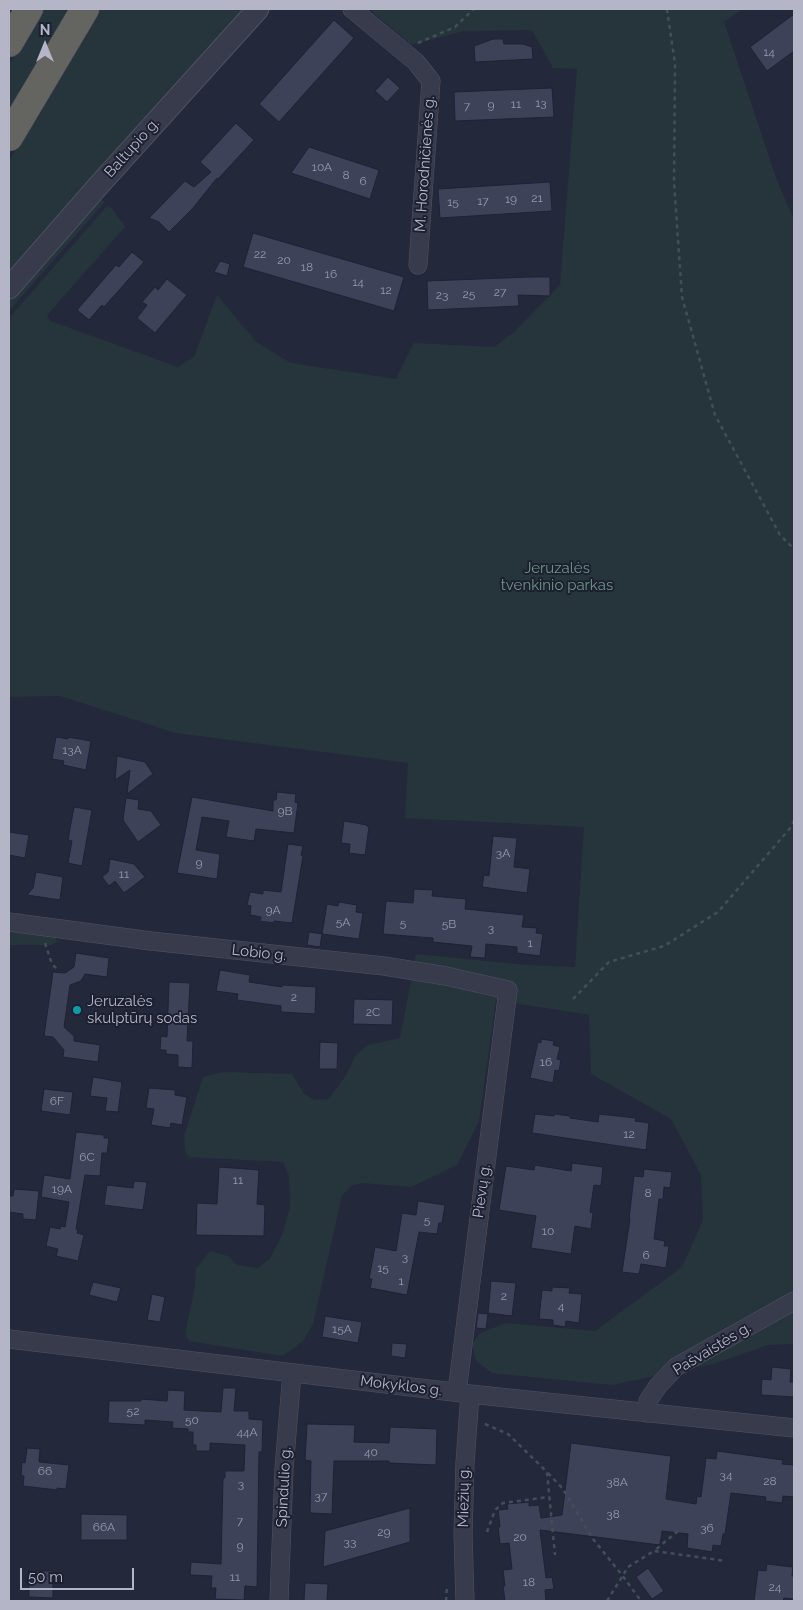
<!DOCTYPE html>
<meta charset="utf-8">
<style>
body{margin:0}
#map{position:relative;width:803px;height:1610px;overflow:hidden;background:#24283b;font-family:Raleway,sans-serif}
canvas{display:block}
.frame{position:absolute;inset:0;border:10px solid #b4b6c7;pointer-events:none}
.north{position:absolute;left:20px;top:20px;width:50px;height:50px;-webkit-text-stroke:4px #1d2031;paint-order:stroke;rotate:0deg;font-size:14px;font-weight:700;line-height:20px;text-align:center;color:#b4b6c7}
.north::after{content:'';display:block;margin:auto;width:18px;height:22px;background:#b4b6c7;clip-path:polygon(50% 0,100% 100%,50% 72%,0 100%)}
.scale{position:absolute;left:20px;top:1568px;width:114px;height:22px;box-sizing:border-box;border:2px solid #b4b6c7;border-top:0;padding-left:6px;font-size:15px;line-height:18px;white-space:nowrap;color:#b4b6c7;-webkit-text-stroke:4px #1d2031;paint-order:stroke}
</style>
<div id="map">
<canvas width="803" height="1610"></canvas>
<div class="frame"></div>
<div class="north">N</div>
<div class="scale">50 m</div>
</div>
<script>
const context = document.querySelector('canvas').getContext('2d');
context.lineJoin = 'round';
function paint(path, color) {
  context.fillStyle = color;
  context.fill(path, 'evenodd');
}
function shape(rows) {
  const path = new Path2D();
  for (const r of rows) {
    path.moveTo(r[0], r[1]);
    for (let i = 2; i < r.length; i += 2) path.lineTo(r[i], r[i + 1]);
  }
  return path;
}
function stroke(path, color, width, dash) {
  context.strokeStyle = color;
  context.lineWidth = width;
  context.lineCap = dash ? 'butt' : 'round';
  context.setLineDash(dash || []);
  context.stroke(path);
}
function drawText(font, color, halo, rows, align = 'center') {
  context.font = font + ' Raleway,sans-serif';
  context.lineWidth = 4;
  context.setLineDash([]);
  context.textBaseline = 'middle';
  context.strokeStyle = halo;
  context.fillStyle = color;
  for (const [text, x, y, turn = 0] of rows) {
    context.save();
    context.translate(x, y);
    context.rotate((+turn || 0) * Math.PI / 180);
    context.textAlign = isNaN(turn) ? turn : align;
    if (halo) context.strokeText(text, 0, 0);
    context.fillText(text, 0, 0);
    context.restore();
  }
}
const green = shape([
 [42,9,72,9,9,116,9,65],
 [99,9,244,9,9,276,9,161],
 [369,9,743,9,724,22,776,178,794,220,794,1344,768,1345,713,1364,612,1385,492,1373,476,1361,472,1344,480,1333,506,1323,595,1331,682,1267,703,1220,701,1175,671,1119,591,1074,589,1015,496,1000,479,1121,457,1165,411,1187,361,1183,351,1186,342,1196,313,1324,304,1340,283,1356,189,1341,185,1334,195,1286,196,1269,210,1251,228,1256,236,1265,258,1268,270,1259,283,1233,290,1207,289,1176,283,1162,189,1157,185,1151,184,1136,203,1077,223,1072,292,1074,304,1094,315,1100,328,1099,345,1077,356,1055,368,1045,400,1038,416,954,526,965,575,967,584,827,405,818,408,763,176,733,60,696,9,697,9,318,107,206,112,208,125,227,47,315,50,321,178,367,194,357,217,295,256,342,291,363,396,379,414,343,494,347,514,332,560,285,577,69,553,68,532,30,464,31,411,45],
 [101,200,105,202,9,311,9,301,97,201],
 [9,927,55,935,57,942,51,945,9,945]
]);
const building = shape([
 [794,14,794,51,767,71,750,47,794,14],
 [334,20,354,38,279,122,259,104,334,20],
 [493,39,503,39,504,44,523,44,532,47,533,59,475,62,474,46,493,39],
 [388,77,400,88,387,102,375,91,388,77],
 [552,88,554,117,455,121,454,92,552,88],
 [236,123,254,140,218,179,217,178,193,208,169,232,159,222,149,218,185,181,194,187,211,172,200,162,236,123],
 [309,147,379,170,370,199,291,173,309,147],
 [550,182,552,211,440,218,438,189,550,182],
 [253,233,404,277,394,311,243,267,253,233],
 [132,252,144,262,104,307,102,305,89,320,77,310,116,265,119,267,132,252],
 [220,261,230,264,227,276,214,272,220,261],
 [530,277,550,277,550,296,518,295,519,306,428,310,427,281,530,277],
 [167,279,187,295,155,333,137,318,147,305,142,302,155,287,158,290,167,279],
 [56,737,68,739,68,737,91,741,86,770,63,765,64,761,52,759,56,737],
 [117,756,145,762,153,774,127,794,130,770,115,780,117,756],
 [277,792,296,794,295,802,298,803,294,833,256,829,254,841,226,837,229,821,202,817,196,850,220,854,217,879,177,873,192,797,273,811,273,800,276,800,277,792],
 [126,798,139,800,138,809,151,811,161,825,138,842,123,820,126,798],
 [74,807,92,810,82,866,68,863,72,841,68,840,74,807],
 [344,821,367,825,367,826,369,827,365,855,349,853,350,844,341,843,344,821],
 [9,832,29,835,25,858,9,855,9,832],
 [493,836,517,838,514,867,530,869,527,893,482,887,484,875,489,876,493,836],
 [288,844,303,846,301,855,303,856,292,923,274,921,274,923,260,921,261,917,250,915,251,906,247,905,250,892,263,894,263,890,281,892,288,844],
 [110,859,134,864,145,877,124,893,115,881,109,886,102,877,108,872,110,859],
 [36,872,63,877,60,900,27,895,33,888,36,872],
 [414,889,433,890,432,896,466,899,465,909,524,915,522,927,537,928,536,933,543,934,540,956,517,953,517,947,486,944,485,958,470,957,472,946,433,942,433,938,383,934,386,901,413,903,414,889],
 [339,902,357,905,356,912,363,913,359,939,322,934,320,947,307,945,309,932,322,934,327,904,338,906,339,902],
 [76,953,109,958,107,977,85,974,81,981,70,985,64,1027,74,1036,74,1041,100,1045,98,1062,63,1057,64,1050,53,1037,44,1036,53,972,65,973,74,967,76,953],
 [220,970,250,975,249,982,282,987,282,985,316,987,315,1014,281,1012,281,1006,237,1000,238,994,216,991,220,970],
 [169,982,190,983,187,1041,193,1041,192,1068,178,1067,178,1055,166,1054,166,1050,160,1050,161,1036,167,1037,169,982],
 [354,999,393,1000,392,1025,353,1024,354,999],
 [541,1039,554,1041,553,1045,560,1047,557,1059,561,1060,559,1071,555,1070,553,1083,530,1078,538,1042,541,1043,541,1039],
 [320,1042,338,1043,337,1069,319,1069,320,1042],
 [93,1077,122,1082,118,1112,105,1111,107,1098,90,1096,93,1077],
 [149,1088,175,1090,175,1095,187,1097,182,1125,171,1123,170,1128,151,1125,154,1109,146,1108,149,1088],
 [44,1089,73,1092,70,1115,41,1111,44,1089],
 [535,1114,554,1116,555,1114,570,1116,570,1118,598,1122,599,1114,636,1118,635,1121,649,1123,646,1150,532,1133,535,1114],
 [76,1132,104,1135,104,1138,109,1138,107,1153,102,1153,100,1176,85,1175,76,1229,78,1230,77,1233,84,1235,78,1261,56,1256,58,1249,46,1246,50,1227,60,1229,61,1226,65,1227,69,1202,41,1197,44,1175,70,1179,76,1132],
 [572,1163,603,1167,601,1186,594,1185,590,1212,593,1213,591,1229,575,1226,571,1254,531,1248,536,1216,499,1210,506,1166,534,1170,535,1165,571,1171,572,1163],
 [219,1167,259,1170,257,1204,265,1205,264,1236,196,1235,197,1203,217,1204,219,1167],
 [644,1169,672,1172,670,1188,664,1187,663,1199,659,1199,654,1239,665,1241,664,1246,669,1246,666,1268,641,1264,639,1274,622,1272,630,1219,629,1219,634,1176,643,1177,644,1169],
 [134,1181,147,1182,143,1210,104,1205,107,1185,133,1188,134,1181],
 [14,1189,39,1191,36,1220,23,1219,23,1214,9,1212,9,1196,13,1196,14,1189],
 [418,1201,445,1205,442,1223,439,1223,437,1234,419,1232,407,1295,370,1288,372,1279,369,1279,375,1247,396,1251,402,1213,416,1215,418,1201],
 [491,1281,516,1283,512,1316,488,1313,491,1281],
 [93,1282,121,1288,117,1302,89,1295,93,1282],
 [552,1287,570,1288,569,1293,582,1294,579,1323,566,1321,565,1327,553,1325,553,1320,539,1319,542,1290,552,1291,552,1287],
 [152,1294,165,1297,160,1322,147,1320,152,1294],
 [478,1313,488,1314,486,1329,476,1328,478,1313],
 [325,1316,362,1322,358,1343,322,1337,325,1316],
 [392,1343,407,1344,405,1358,391,1356,392,1343],
 [772,1367,791,1369,790,1382,794,1382,794,1397,761,1395,762,1379,771,1380,772,1367],
 [223,1388,236,1388,234,1411,249,1411,249,1419,263,1420,262,1452,259,1452,257,1587,245,1586,244,1600,215,1599,216,1588,211,1588,212,1576,190,1575,191,1562,221,1564,223,1478,225,1478,225,1471,244,1471,245,1445,210,1443,210,1451,196,1451,196,1445,193,1445,193,1432,188,1432,188,1429,172,1428,173,1422,145,1420,145,1425,108,1423,109,1401,141,1401,141,1399,167,1401,168,1390,185,1391,184,1410,221,1412,223,1388],
 [307,1424,355,1425,354,1442,389,1443,390,1427,437,1429,436,1465,389,1463,389,1461,334,1461,332,1514,310,1513,311,1461,305,1460,307,1424],
 [571,1443,671,1456,666,1499,696,1504,697,1496,701,1497,706,1458,716,1459,717,1451,783,1460,782,1464,794,1465,794,1497,783,1496,782,1503,765,1501,766,1497,731,1493,725,1534,723,1534,721,1546,713,1545,712,1552,687,1548,688,1534,662,1531,660,1545,540,1530,546,1578,552,1577,554,1589,545,1590,546,1601,505,1601,503,1586,505,1586,503,1570,512,1569,509,1543,500,1544,498,1527,500,1527,498,1510,508,1509,507,1504,529,1502,529,1506,539,1505,541,1518,562,1515,571,1443],
 [27,1448,40,1449,39,1462,69,1465,66,1489,57,1488,57,1490,23,1486,24,1476,21,1476,22,1462,25,1463,27,1448],
 [410,1508,410,1542,323,1567,325,1531,410,1508],
 [81,1514,127,1515,127,1540,81,1540,81,1514],
 [767,1564,793,1567,792,1576,794,1576,794,1599,784,1598,783,1601,754,1601,758,1570,766,1571,767,1564],
 [648,1568,664,1591,652,1599,636,1577,648,1568],
 [29,1571,53,1571,53,1598,29,1597,29,1571],
 [305,1583,328,1584,327,1601,304,1601,305,1583]
]);
const path = shape([
 [667,9,675,64,674,182,682,297,715,415,780,535,794,549],
 [418,43,455,27,474,9],
 [45,943,52,964,58,970],
 [573,999,609,962,664,946,718,912,792,826,794,820],
 [485,1424,508,1434,547,1472,555,1555],
 [548,1473,563,1489,593,1539,622,1575,641,1601],
 [678,1531,654,1551,726,1561],
 [487,1532,495,1510,503,1503,549,1497],
 [446,1601,447,1585],
 [607,1601,628,1567,654,1551]
]);
const minor = shape([
 [352,9,416,62,431,81,418,265],
 [9,922,151,941,384,966,446,976,508,990,457,1392],
 [9,1339,470,1394,794,1428],
 [647,1413,648,1401,658,1386,676,1367,794,1301],
 [279,1601,284,1469,292,1373],
 [465,1601,463,1534,465,1463,470,1394]
]);
const tertiary = shape([
 [9,288,99,185,258,9]
]);
const trunk = shape([
 [9,43,29,9],
 [9,137,85,9]
]);
const markers = [
 [77,1010,5,"#0f9aa8"]
];
const numberNames = [
 ["14",769,52],
 ["13",541,103],
 ["11",516,104],
 ["9",491,105],
 ["7",467,106],
 ["10A",322,167],
 ["8",346,175],
 ["6",363,181],
 ["21",537,198],
 ["19",511,199],
 ["17",483,201],
 ["15",453,202],
 ["22",260,254],
 ["20",284,260],
 ["18",307,267],
 ["16",331,274],
 ["14",358,282],
 ["12",386,290],
 ["27",500,292],
 ["25",469,294],
 ["23",442,295],
 ["13A",72,750],
 ["9B",285,811],
 ["3A",503,853],
 ["9",199,863],
 ["11",124,874],
 ["9A",273,910],
 ["5A",343,922],
 ["5",403,923],
 ["5B",449,924],
 ["3",491,928],
 ["1",530,943],
 ["2",294,997],
 ["2C",373,1012],
 ["16",546,1062],
 ["6F",57,1101],
 ["12",629,1134],
 ["6C",87,1157],
 ["11",238,1180],
 ["19A",62,1189],
 ["8",648,1193],
 ["5",427,1220],
 ["10",548,1231],
 ["6",646,1255],
 ["3",405,1257],
 ["15",383,1268],
 ["1",401,1281],
 ["2",504,1296],
 ["4",561,1306],
 ["15A",342,1329],
 ["52",133,1411],
 ["50",192,1420],
 ["44A",247,1432],
 ["40",371,1452],
 ["66",45,1471],
 ["34",726,1475],
 ["28",770,1481],
 ["38A",617,1482],
 ["3",241,1484],
 ["37",321,1496],
 ["38",613,1514],
 ["7",240,1521],
 ["66A",104,1527],
 ["36",707,1528],
 ["29",384,1532],
 ["20",520,1537],
 ["33",350,1542],
 ["9",240,1546],
 ["11",235,1577],
 ["18",529,1582],
 ["24",775,1587]
];
const streetNames = [
 ["Baltupio g.",132,148,-48],
 ["M. Horodničienės g.",425,164,-86],
 ["Lobio g.",259,953,6],
 ["Pievų g.",482,1191,-82],
 ["Pašvaistės g.",712,1349,-31],
 ["Mokyklos g.",401,1386,7],
 ["Spindulio g.",284,1487,-87],
 ["Miežių g.",464,1497,-89]
];
const parkNames = [
 ["Jeruzalės",557,568],
 ["tvenkinio parkas",557,585]
];
const poiNames = [
 ["Jeruzalės",87,1001],
 ["skulptūrų sodas",87,1018]
];
paint(green, '#26343c');
paint(building, '#3e4259');
stroke(building, '#1f2233', 1);
stroke(minor, '#505364', 19);
stroke(tertiary, '#505364', 23);
stroke(trunk, '#404354', 29);
stroke(path, '#415057', 2.5, [4, 4]);
stroke(minor, '#383b4c', 18);
stroke(tertiary, '#383b4c', 21);
stroke(trunk, '#646461', 28);
for (const [x, y, r, color] of markers) {
  const dot = new Path2D();
  dot.arc(x, y, r, 0, 2 * Math.PI);
  context.fillStyle = color;
  context.fill(dot);
  stroke(dot, '#1d2031', 2);
}
drawText('12px', '#9699ac', null, numberNames);
drawText('15px', '#b4b6c7', '#1d2031', streetNames);
drawText('15px', '#6c9781', '#1d2031', parkNames);
drawText('15px', '#b4b6c7', '#1d2031', poiNames, 'left');
</script>
